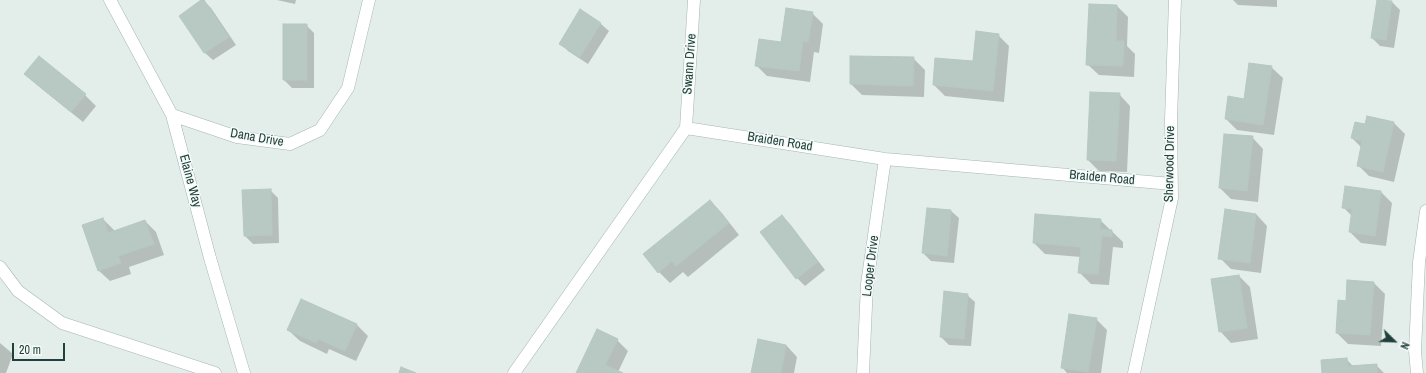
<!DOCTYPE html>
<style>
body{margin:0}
#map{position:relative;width:1426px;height:373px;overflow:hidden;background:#e3eeea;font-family:"Archivo Narrow",sans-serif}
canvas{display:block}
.north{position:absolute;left:1374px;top:321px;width:40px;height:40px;-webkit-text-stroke:3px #f4faf7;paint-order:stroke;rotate:113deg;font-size:11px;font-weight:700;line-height:16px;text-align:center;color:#21403b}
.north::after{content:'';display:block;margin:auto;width:14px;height:18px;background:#21403b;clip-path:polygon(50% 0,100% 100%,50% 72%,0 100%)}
.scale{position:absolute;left:12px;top:343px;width:53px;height:18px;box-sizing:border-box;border:2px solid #21403b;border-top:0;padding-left:5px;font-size:12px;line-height:14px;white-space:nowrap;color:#21403b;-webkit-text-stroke:3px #f4faf7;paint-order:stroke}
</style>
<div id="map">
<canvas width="1426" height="373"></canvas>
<div class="north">N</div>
<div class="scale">20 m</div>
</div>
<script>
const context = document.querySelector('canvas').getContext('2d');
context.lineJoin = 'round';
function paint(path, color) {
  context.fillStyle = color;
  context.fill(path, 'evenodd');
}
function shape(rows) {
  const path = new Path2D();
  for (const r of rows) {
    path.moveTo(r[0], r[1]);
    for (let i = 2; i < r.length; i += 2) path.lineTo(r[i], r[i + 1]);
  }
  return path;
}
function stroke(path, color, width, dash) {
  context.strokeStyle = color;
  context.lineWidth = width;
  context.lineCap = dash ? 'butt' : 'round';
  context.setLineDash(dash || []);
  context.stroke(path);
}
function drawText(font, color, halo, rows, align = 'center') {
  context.font = font + ' "Archivo Narrow",sans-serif';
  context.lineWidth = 3;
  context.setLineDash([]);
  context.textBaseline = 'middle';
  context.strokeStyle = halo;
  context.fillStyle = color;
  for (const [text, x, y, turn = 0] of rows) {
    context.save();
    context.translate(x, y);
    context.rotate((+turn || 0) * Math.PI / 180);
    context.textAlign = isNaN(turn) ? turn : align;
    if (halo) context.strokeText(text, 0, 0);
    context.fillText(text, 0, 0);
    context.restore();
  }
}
const shadow = shape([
 [203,0,211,8,236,45,213,60,205,53,180,16],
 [277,0,296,0,295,4],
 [1233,0,1277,0,1277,7,1238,5],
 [1378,0,1392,2,1400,10,1394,48,1380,46,1372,38],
 [1117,6,1128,17,1127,46,1135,54,1134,77,1099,75,1087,64],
 [580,11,601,24,609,31,588,64,568,51,560,43],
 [812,13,823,24,819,53,814,52,810,82,767,76,756,65,782,43],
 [306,25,314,33,314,88,292,88,284,80],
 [998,35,1009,46,1004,102,945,96,934,85,974,63],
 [913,58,925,70,924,97,862,95,851,84],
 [1271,67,1283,78,1274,135,1237,130,1226,119,1245,100],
 [25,74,85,95,96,106,83,122,37,85],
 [1119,94,1130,106,1127,172,1099,171,1088,160],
 [1394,123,1405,134,1394,182,1369,176,1358,165,1362,148,1352,138,1365,126],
 [1252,137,1263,149,1258,202,1231,199,1220,188],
 [270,190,278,198,279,243,253,244,245,236],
 [1381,192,1392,203,1386,246,1361,243,1350,232,1352,216,1343,207],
 [710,201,721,212,739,235,688,277,683,272,670,283,659,272],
 [951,211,959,218,954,263,931,261,923,253],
 [1256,214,1267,226,1261,273,1231,269,1220,258],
 [782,216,790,224,825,270,805,286,797,278],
 [103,219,115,231,145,221,156,232,164,255,129,267,131,274,110,281,98,270],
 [1100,220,1123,242,1123,248,1113,247,1109,285,1091,284,1079,272,1081,257,1045,254,1034,243],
 [1239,276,1250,287,1258,339,1231,343,1220,331],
 [1374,283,1385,294,1381,346,1348,344,1337,333],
 [967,295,975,302,971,346,949,345,941,337],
 [1096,319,1107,330,1101,373,1067,373,1062,367],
 [357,325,368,336,356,361,329,349,327,354,300,341,288,330],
 [617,340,628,351,618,372,621,373,577,373],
 [0,343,13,354,6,373,0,373],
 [786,345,797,357,794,373,752,373],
 [1346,359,1354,367,1376,365,1384,373,1323,373]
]);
const building = shape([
 [201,0,204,0,229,37,204,53,179,16,201,0],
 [1377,0,1392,1,1386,40,1371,38,1377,0],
 [1089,4,1117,5,1116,41,1124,41,1123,66,1086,65,1089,4],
 [786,8,813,12,808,42,803,41,799,71,755,66,759,39,781,42,786,8],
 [580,9,601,23,580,57,559,44,580,9],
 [283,24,307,24,307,80,283,80,283,24],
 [976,31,999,34,993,91,933,85,935,58,973,61,976,31],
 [39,56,86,94,71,112,24,74,39,56],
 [850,56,914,57,913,86,850,84,850,56],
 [1249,63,1272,66,1263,125,1225,119,1228,96,1244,99,1249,63],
 [1090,92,1120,93,1116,161,1087,160,1090,92],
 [1367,116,1394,122,1383,172,1357,166,1362,141,1351,138,1355,122,1365,124,1367,116],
 [1224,134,1253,136,1247,191,1219,188,1224,134],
 [1345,186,1381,191,1375,236,1349,232,1352,209,1342,208,1345,186],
 [271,189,272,235,244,236,242,190,271,189],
 [710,200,729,223,676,266,672,261,658,273,643,254,710,200],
 [927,208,951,210,947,256,922,253,927,208],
 [1225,209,1256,214,1250,263,1218,259,1225,209],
 [1035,214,1101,219,1100,229,1112,230,1112,237,1102,236,1098,274,1078,273,1081,247,1033,243,1035,214],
 [782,215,818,262,796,279,760,232,782,215],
 [103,218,108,233,145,220,154,244,118,256,121,263,98,271,82,225,103,218],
 [1239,275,1247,328,1219,332,1211,279,1239,275],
 [1347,280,1374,282,1370,335,1336,333,1338,300,1346,301,1347,280],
 [944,291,968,294,964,339,940,337,944,291],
 [301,299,357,324,345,351,318,339,316,343,287,330,301,299],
 [1069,314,1097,318,1088,372,1061,368,1069,314],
 [597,329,618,339,605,365,623,373,576,373,597,329],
 [758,339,786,345,781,373,751,373,758,339],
 [1347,358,1348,366,1377,364,1377,373,1322,373,1321,360,1347,358],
 [401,367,416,373,399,373,401,367]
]);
const minor = shape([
 [110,0,172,115,210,258,244,373],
 [172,115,237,137,290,144,320,130,348,88,369,0],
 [686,128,694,0],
 [0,267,18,291,62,323,215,373],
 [514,373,686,128,885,159,1172,184],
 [863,373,867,284,885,159],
 [1134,373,1172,198,1171,120,1175,0],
 [1417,373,1415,351,1419,262,1426,211]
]);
const streetNames = [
 ["Swann Drive",690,64,-86],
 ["Dana Drive",257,138,10],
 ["Braiden Road",780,142,9],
 ["Sherwood Drive",1170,164,-89],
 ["Braiden Road",1102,178,5],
 ["Elaine Way",190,181,75],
 ["Looper Drive",871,266,-83]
];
paint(shadow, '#0003');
paint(building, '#b8c9c3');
stroke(building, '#b5c8c1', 1);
stroke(minor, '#a5b6b2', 13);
stroke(minor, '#fff', 12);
drawText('13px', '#21403b', '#f4faf7', streetNames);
</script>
